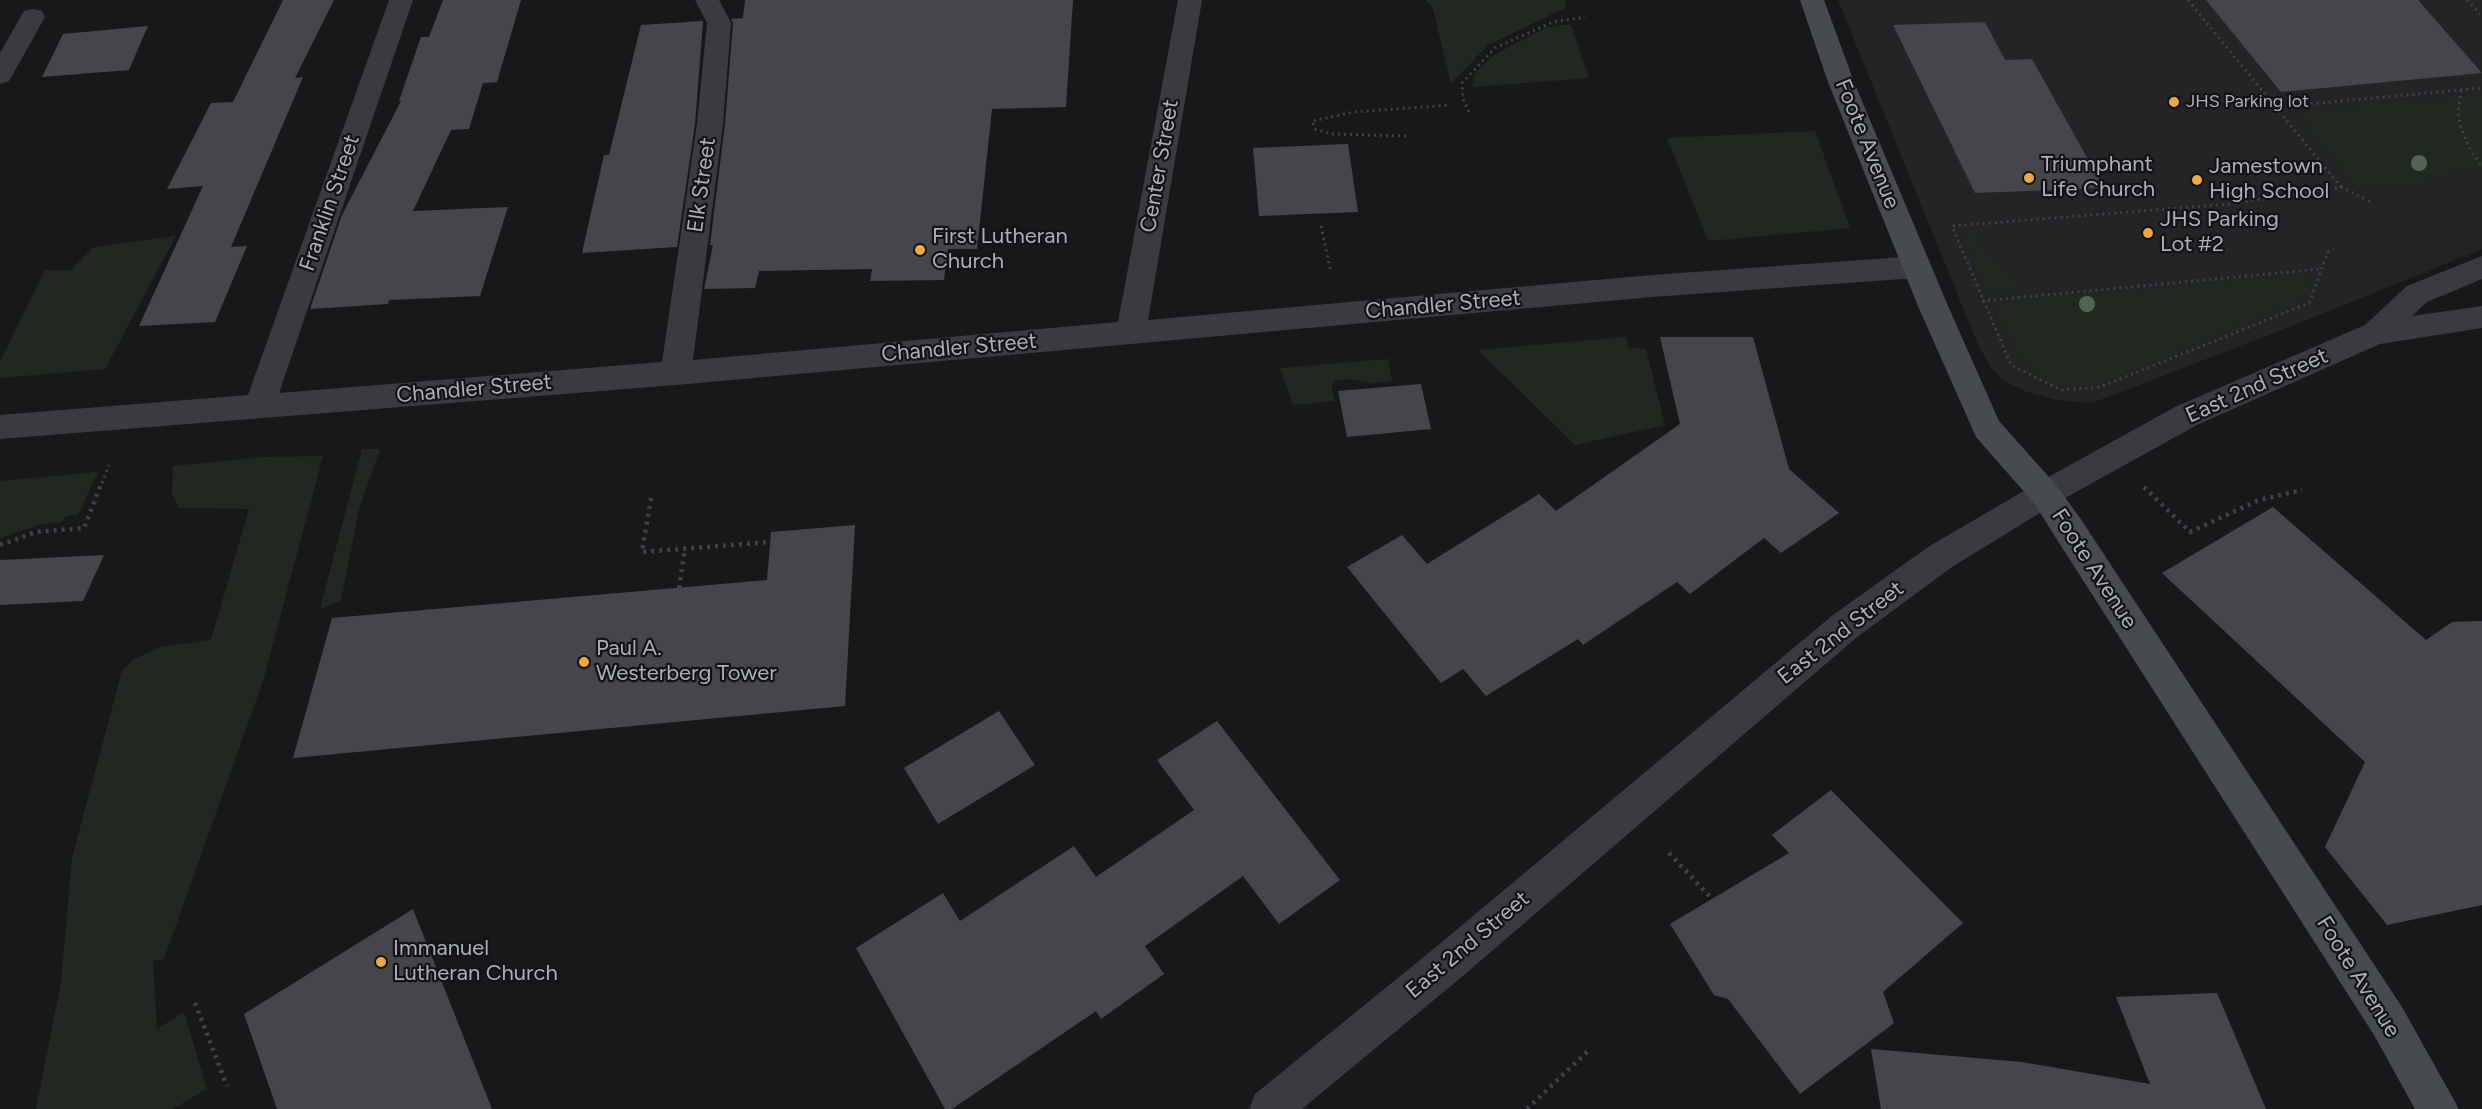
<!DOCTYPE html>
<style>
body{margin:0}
canvas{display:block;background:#18181a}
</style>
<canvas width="2482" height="1109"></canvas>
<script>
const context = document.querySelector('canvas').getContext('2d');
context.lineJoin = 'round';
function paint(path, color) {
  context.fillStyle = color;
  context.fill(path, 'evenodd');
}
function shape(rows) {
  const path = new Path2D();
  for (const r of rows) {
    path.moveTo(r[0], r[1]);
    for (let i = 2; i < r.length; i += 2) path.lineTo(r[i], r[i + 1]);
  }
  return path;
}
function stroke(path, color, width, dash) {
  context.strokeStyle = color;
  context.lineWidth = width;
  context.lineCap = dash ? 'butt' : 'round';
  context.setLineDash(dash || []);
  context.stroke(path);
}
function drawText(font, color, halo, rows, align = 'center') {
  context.font = font + ' Figtree,sans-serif';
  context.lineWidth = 4.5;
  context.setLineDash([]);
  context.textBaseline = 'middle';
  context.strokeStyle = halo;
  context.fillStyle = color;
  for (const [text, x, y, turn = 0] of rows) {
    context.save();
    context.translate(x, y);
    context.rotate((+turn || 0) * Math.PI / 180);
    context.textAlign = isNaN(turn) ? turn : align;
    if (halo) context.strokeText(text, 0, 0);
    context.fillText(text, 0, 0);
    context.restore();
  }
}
const built = shape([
 [1838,0,2482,0,2482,249,2284,329,2092,403,2056,400,2025,391,2003,380,1992,369,1979,347]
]);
const green = shape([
 [1426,0,1565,0,1567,7,1488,45,1451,84,1433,9],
 [1562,25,1571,25,1589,78,1472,87,1474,74,1494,55,1545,28],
 [2482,94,2482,167,2420,183,2358,188,2298,115,2303,111],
 [1815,131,1850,228,1708,241,1667,138],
 [1979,228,1977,232,1980,245,1987,255,2012,274,2025,291,1988,293,1959,229],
 [176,236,105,369,0,378,0,362,45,270,70,271,94,247],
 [2313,274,2307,297,2100,384,2085,387,2065,386,2049,381,2033,372,2016,353,1992,303],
 [1626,337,1628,348,1646,349,1665,425,1575,445,1478,350],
 [1388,359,1392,381,1372,383,1347,379,1336,381,1331,387,1335,401,1293,405,1280,368],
 [362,449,380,449,359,509,341,601,320,609],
 [323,456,263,681,164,959,153,961,157,1029,184,1012,207,1089,172,1109,36,1109,61,983,72,858,122,671,132,660,161,647,211,640,249,509,179,508,172,494,173,466,265,457],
 [98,472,78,515,66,516,62,522,42,524,0,538,0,481]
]);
const building = shape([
 [283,0,334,0,295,78,303,77,231,247,247,246,215,322,139,326,203,186,167,189,211,103,233,102],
 [443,0,521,0,497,82,483,83,469,129,451,130,413,211,508,207,480,296,389,300,388,304,310,309,342,215,401,101,399,101,421,37,429,37],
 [745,0,1073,0,1066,107,992,109,977,249,948,249,944,280,870,281,872,269,759,271,755,288,704,289,713,245,710,245,725,124,733,23,731,19,743,18],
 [2206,0,2418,0,2482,73,2281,92],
 [703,21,695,124,677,247,582,253,604,155,609,155,641,25],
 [1985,22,2005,60,2032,59,2104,188,1975,193,1893,25],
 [148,26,129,70,42,77,63,34],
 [1348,144,1358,212,1259,216,1253,148],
 [1660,337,1753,337,1789,469,1839,513,1781,553,1764,538,1690,594,1677,582,1583,645,1578,639,1486,696,1463,669,1441,683,1347,567,1402,535,1427,564,1539,494,1556,511,1680,424],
 [1421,384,1431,429,1347,437,1338,391],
 [2273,507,2426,640,2452,622,2482,621,2482,905,2387,925,2325,847,2365,762,2162,573],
 [855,525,845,706,293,758,332,618,767,580,771,532],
 [104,555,83,601,0,605,0,560],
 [999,711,1035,765,938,824,904,768],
 [1217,721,1340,880,1279,924,1243,876,1145,946,1164,974,1101,1019,1096,1011,952,1109,945,1109,856,948,943,893,960,921,1074,846,1096,877,1194,810,1157,760],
 [1831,790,1963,923,1883,992,1894,1023,1800,1094,1728,999,1714,995,1670,924,1789,853,1772,835],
 [413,909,492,1109,277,1109,244,1014],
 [2217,993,2266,1109,1881,1109,1871,1049,2022,1062,2150,1084,2116,997]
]);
const pathFar1 = shape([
 [2188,0,2341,187,2230,204,1952,226,2011,365,2061,390,2100,387,2309,303,2328,252,2333,248],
 [2467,0,2480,14],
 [2461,90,2458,113,2461,129,2472,153,2482,167],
 [2275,107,2482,88],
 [1469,112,1463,99,1462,83,1495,48,1553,22,1585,17],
 [1406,136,1332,134,1315,129,1312,121,1354,112,1450,105],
 [2341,187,2371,202],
 [1321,226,1331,273],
 [1982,301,2321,269],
 [102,483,109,465]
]);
const path = shape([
 [2144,487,2190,532,2259,500,2302,490],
 [651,498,642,552,770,542],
 [0,545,36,532,84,528,102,482],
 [679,588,685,548],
 [1669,853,1712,899],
 [195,1003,227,1086],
 [1527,1109,1589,1050]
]);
const street = shape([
 [389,0,413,0,279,393,662,362,697,124,707,23,695,0,719,0,731,23,723,124,693,360,1118,322,1178,0,1202,0,1148,320,1652,275,1917,256,1927,260,1931,267,1927,274,1917,278,1652,297,676,385,0,439,0,415,248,395,389,0],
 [33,9,42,11,45,17,9,81,0,84,0,53,24,11,33,9],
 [2482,256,2482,279,2427,302,2412,316,2482,306,2482,328,2380,344,2197,425,2056,503,1952,567,1857,637,1464,975,1302,1109,1249,1109,1255,1094,1436,947,1833,615,1928,547,2034,485,2175,407,2365,325,2407,286,2482,256]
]);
const secondary = shape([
 [1800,0,1824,0,1854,82,1948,306,1999,421,2056,485,2080,518,2402,1007,2459,1109,2415,1109,2374,1035,2056,538,2034,503,1976,437,1918,306,1828,82,1800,0]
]);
const trees = [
 [2419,163],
 [2087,304]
];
const markers = [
 [2174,102,6,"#efaa3b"],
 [2029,178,6,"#efaa3b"],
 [2197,180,6,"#efaa3b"],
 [2148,233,6,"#efaa3b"],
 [920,250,6,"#efaa3b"],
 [584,662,6,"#efaa3b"],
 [381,962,6,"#efaa3b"]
];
const farPoinames = [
 ["JHS Parking lot",2186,102]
];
const streetNames = [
 ["Foote Avenue",1867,144,68],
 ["Center Street",1160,166,-80],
 ["Elk Street",702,185,-82],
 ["Franklin Street",330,203,-71],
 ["Chandler Street",1443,305,-5],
 ["Chandler Street",959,348,-5],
 ["East 2nd Street",2257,386,-24],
 ["Chandler Street",474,389,-5],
 ["Foote Avenue",2094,569,57],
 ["East 2nd Street",1841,633,-38],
 ["East 2nd Street",1468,945,-40],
 ["Foote Avenue",2358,977,58]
];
const poiNames = [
 ["Triumphant",2041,165],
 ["Life Church",2041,190],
 ["Jamestown",2209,167],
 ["High School",2209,192],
 ["JHS Parking",2160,220],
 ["Lot #2",2160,245],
 ["First Lutheran",932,237],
 ["Church",932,262],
 ["Paul A.",596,649],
 ["Westerberg Tower",596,674],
 ["Immanuel",393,949],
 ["Lutheran Church",393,974]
];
paint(built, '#242427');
paint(green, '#202821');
paint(building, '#45464a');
stroke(pathFar1, '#3f4246', 3, [2, 4]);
stroke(path, '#3f4246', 4.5, [3, 5]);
paint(street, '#393b3f');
paint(secondary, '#474a4f');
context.fillStyle = '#526554';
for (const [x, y] of trees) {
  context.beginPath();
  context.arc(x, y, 8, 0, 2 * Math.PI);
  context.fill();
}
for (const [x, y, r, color] of markers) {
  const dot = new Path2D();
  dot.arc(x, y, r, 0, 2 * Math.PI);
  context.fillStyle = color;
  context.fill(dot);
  stroke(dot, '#131315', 2);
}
drawText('18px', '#abb0ba', '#131315', farPoinames, 'left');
drawText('22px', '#abb0ba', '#131315', streetNames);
drawText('22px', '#abb0ba', '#131315', poiNames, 'left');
</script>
